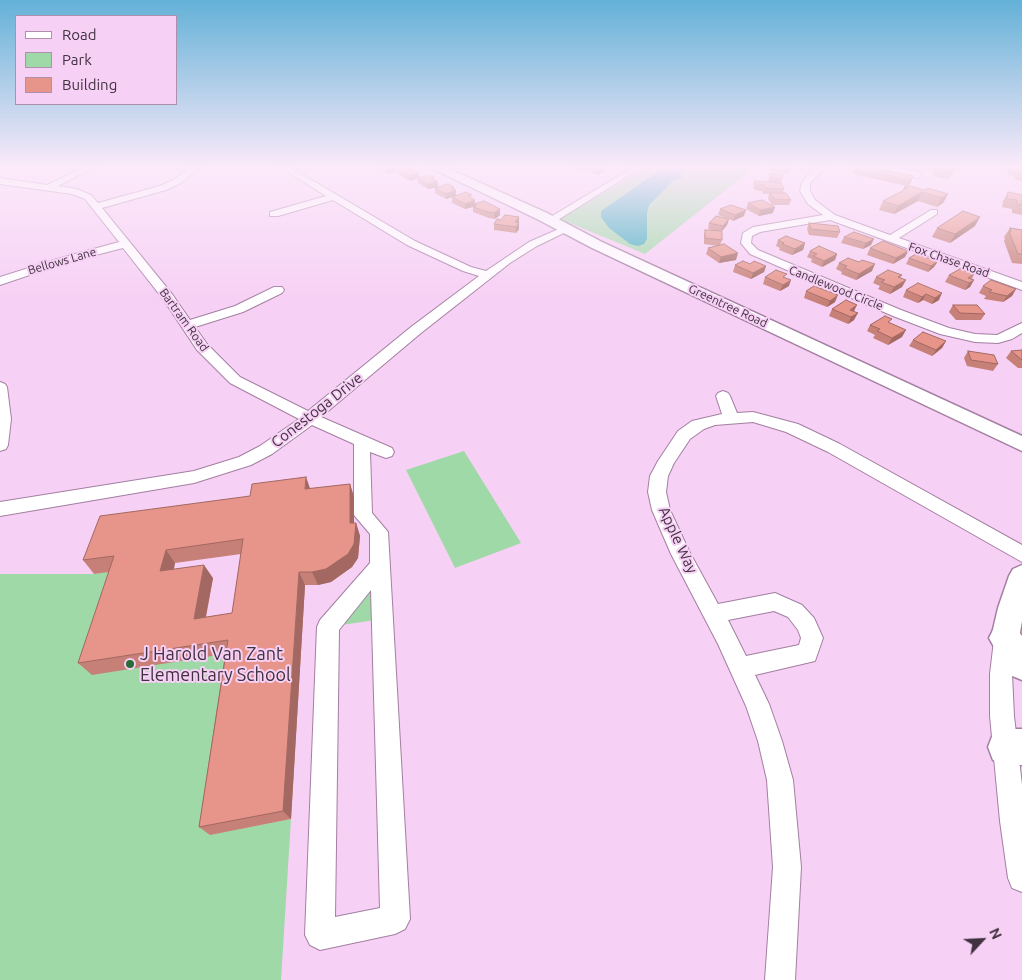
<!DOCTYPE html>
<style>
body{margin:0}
#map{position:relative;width:1022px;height:980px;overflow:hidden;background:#f7d0f5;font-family:Ubuntu,sans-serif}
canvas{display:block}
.legend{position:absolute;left:15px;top:15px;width:162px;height:90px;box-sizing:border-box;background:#f7d0f5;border:1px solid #ae90ac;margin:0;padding:6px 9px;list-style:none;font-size:15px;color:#40313f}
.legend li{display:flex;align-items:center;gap:10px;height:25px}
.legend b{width:25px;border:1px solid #ae90ac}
.north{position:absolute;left:957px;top:915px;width:50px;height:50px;-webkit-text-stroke:4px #f7d0f5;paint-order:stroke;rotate:65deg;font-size:14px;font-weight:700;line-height:20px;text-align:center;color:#40313f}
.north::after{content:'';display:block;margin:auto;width:18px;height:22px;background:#40313f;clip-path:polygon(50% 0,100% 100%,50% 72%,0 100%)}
</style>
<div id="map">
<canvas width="1022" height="980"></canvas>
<ul class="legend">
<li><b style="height:6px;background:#fff"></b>Road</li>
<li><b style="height:14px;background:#a0d9a8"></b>Park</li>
<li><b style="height:14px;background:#e7958a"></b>Building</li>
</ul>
<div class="north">N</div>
</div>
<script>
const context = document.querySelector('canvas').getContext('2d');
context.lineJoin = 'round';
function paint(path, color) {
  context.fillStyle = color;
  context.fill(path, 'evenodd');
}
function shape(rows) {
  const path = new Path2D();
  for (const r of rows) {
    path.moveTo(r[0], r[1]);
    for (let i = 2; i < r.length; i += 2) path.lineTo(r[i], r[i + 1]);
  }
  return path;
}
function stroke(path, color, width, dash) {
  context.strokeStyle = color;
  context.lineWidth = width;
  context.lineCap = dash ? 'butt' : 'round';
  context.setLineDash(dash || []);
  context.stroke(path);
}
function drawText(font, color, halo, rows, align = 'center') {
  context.font = font + ' Ubuntu,sans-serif';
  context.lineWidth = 4;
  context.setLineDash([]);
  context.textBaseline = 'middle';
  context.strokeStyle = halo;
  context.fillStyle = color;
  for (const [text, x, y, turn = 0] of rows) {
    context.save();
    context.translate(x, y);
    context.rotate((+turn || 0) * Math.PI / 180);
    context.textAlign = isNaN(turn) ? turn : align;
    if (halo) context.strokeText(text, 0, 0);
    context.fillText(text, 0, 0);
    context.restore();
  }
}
const green = shape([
 [649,166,756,166,645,254,560,219],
 [464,451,521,543,455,568,406,470],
 [380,565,382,619,328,627],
 [125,569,236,652,210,834,291,819,281,980,0,980,0,574,94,574]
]);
const water = shape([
 [659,171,677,171,682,174,681,178,674,180,649,205,647,213,647,239,644,244,638,246,630,244,609,228,601,217,601,211]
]);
const minor = shape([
 [87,166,97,166,58,186,77,189,91,195,98,203,160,186,175,179,192,166,201,166,181,183,166,190,102,208,172,294,190,320,235,306,274,287,282,287,284,290,282,293,243,312,195,327,207,344,240,377,308,411,411,327,479,276,463,271,407,245,333,200,278,216,270,216,270,212,326,196,278,166,288,166,415,241,471,267,486,271,529,242,561,228,569,228,570,230,537,246,510,263,421,333,321,417,392,448,394,452,392,456,386,458,370,452,372,513,388,532,410,919,405,929,395,934,320,950,310,945,305,935,317,627,320,620,370,563,370,534,354,515,354,444,312,425,272,454,251,465,194,483,0,516,0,502,194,471,239,457,260,446,299,419,230,383,197,350,163,299,123,248,65,263,0,285,0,277,57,259,119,242,85,199,72,194,0,184,0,178,47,185,87,166],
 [371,590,380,908,335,917,339,630,371,590],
 [635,166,644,166,553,223,549,224,544,221,635,166],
 [818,166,827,166,810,183,810,191,815,200,835,215,890,235,931,210,937,210,937,214,899,238,1022,282,1022,290,830,220,760,232,752,236,751,243,758,250,901,310,949,328,975,334,997,335,1022,323,1022,333,1012,339,998,343,975,342,940,334,893,316,750,254,741,243,743,233,753,227,823,215,808,204,800,191,803,180,818,166],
 [866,166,882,166,918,172,922,175,918,178,870,169,866,166],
 [0,382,5,384,7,387,11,419,8,445,6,449,0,451,0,382],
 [723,391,728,393,730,396,737,413,753,412,798,424,840,444,1022,545,1022,562,828,452,786,432,753,422,715,425,704,429,690,439,674,463,668,476,666,492,670,510,689,551,718,604,775,593,802,605,814,618,823,638,815,661,755,675,769,704,782,741,793,780,801,867,795,980,765,980,773,867,767,780,758,741,746,706,718,644,671,554,652,510,648,492,650,476,658,461,678,431,692,421,722,414,716,396,718,393,723,391],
 [774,611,788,617,798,630,801,638,799,645,746,656,728,620,774,611],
 [1005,630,1013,633,1016,640,1012,674,1014,716,1022,785,1022,892,1012,888,1008,878,1000,821,990,716,990,674,994,640,997,633,1005,630]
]);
const major = shape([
 [430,166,443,166,547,213,602,242,1022,436,1022,451,592,248,537,219,431,168,430,166],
 [1022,565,1022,621,1019,638,1015,647,1005,650,995,647,991,638,998,608,1009,576,1013,569,1022,565]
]);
const highway = shape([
 [1005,623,1016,628,1022,636,1022,680,1010,675,989,638,994,628,1005,623],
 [1006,729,1022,729,1022,765,1006,765,993,760,988,747,993,734,1006,729]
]);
const wall = shape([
 [382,166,403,166,403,168,419,173,419,177,434,180,437,181,438,187,428,189,418,183,417,179,410,181,399,175,398,171,388,174,383,171],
 [568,166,604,166,604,171,598,175,582,169,578,170,568,167],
 [770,166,791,166,790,171,786,174,768,170],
 [905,166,950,166,955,167,951,175,947,179,932,176,934,172],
 [1009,166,1022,166,1022,181,1015,180,1014,176,1008,175,1007,169],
 [855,168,913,176,911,182,907,186,924,190,948,194,943,203,937,207,918,201,894,214,879,210,883,201,902,191,904,187,907,186,853,174],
 [771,173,783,175,781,183,784,189,783,193,791,200,789,205,772,205,768,199,769,194,763,194,762,191,755,190,753,187,755,181,768,182],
 [454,187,456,195,473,199,475,203,500,215,495,219,489,218,473,212,473,207,465,209,452,203,452,197,446,199,435,193,435,188],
 [1008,192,1022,195,1022,215,1012,213,1012,209,1002,207,1003,201],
 [748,203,773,213,759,216,746,209],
 [720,209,744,216,733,221,729,219,727,225,722,231,722,240,720,245,736,260,719,263,706,254,708,248,718,246,704,244,704,236,705,230,716,231,708,229,709,223,726,218,718,215],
 [519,217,519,229,516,233,494,230,494,224,501,220],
 [809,223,840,232,837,238,809,235,807,229],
 [975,226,950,243,932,237,937,228],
 [1010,228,1022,230,1022,264,1012,263,1004,241,1005,239,1004,237],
 [844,237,871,245,863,249,841,243],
 [778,240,805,243,803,250,792,255,779,250,780,248,776,246],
 [870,248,908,251,905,257,893,264,867,255],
 [810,251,837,254,835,260,822,267,811,262,812,259,807,257],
 [909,258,938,261,934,267,928,272,906,264],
 [859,262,872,271,856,280,841,274,842,272,836,269,839,263],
 [750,264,766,266,764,272,751,279,733,272,735,265],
 [974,274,972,279,974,280,970,287,965,290,945,282,949,275],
 [902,275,900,278,906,280,902,287,890,294,878,289,880,286,873,283,876,277],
 [765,277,785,278,789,286,780,291,763,284],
 [918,283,939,300,932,304,923,300,918,303,903,297,906,290],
 [983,286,1016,289,1012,296,1003,302,984,299,986,296,979,293],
 [806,291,835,302,827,307,804,298],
 [953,305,985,314,981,320,956,320,949,312],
 [832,309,854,311,854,320,848,324,829,316],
 [890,323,902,337,888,345,873,338,875,335,867,331,870,325],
 [913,340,946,341,942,348,932,356,909,346],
 [1022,350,1022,368,1018,368,1006,358,1011,351],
 [968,351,998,364,993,371,967,366,964,358],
 [350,484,354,497,354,523,356,523,360,536,358,558,352,567,331,582,318,585,305,585,291,819,210,835,199,827,225,654,92,675,78,663,109,572,94,574,83,560,310,489],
 [241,554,232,613,206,617,213,578,174,569,175,563]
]);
const shadedWall = shape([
 [398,166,403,166,404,169,398,170,398,171,388,174,388,169],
 [578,166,582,166,582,169,578,170],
 [599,166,604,166,604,171,598,175],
 [791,166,790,171,786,174,788,168],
 [955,167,951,175,947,179,951,171],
 [419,173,419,179,417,178,417,179,410,181,409,176],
 [913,176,911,182,907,186,910,180],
 [434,177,435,182,437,181,438,187,428,189,427,184,431,178],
 [454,187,454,191,456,190,456,196,446,199,446,194,451,188],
 [922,192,918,201,894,214,898,206],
 [948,194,943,203,937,207,941,198],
 [475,200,475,206,465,209,465,204],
 [775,207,773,213,759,216,760,210],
 [500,209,500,215,495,219,494,213],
 [746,210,744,216,733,221,735,215],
 [519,217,519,229,516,233,516,227,518,224,515,228,515,222],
 [980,217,975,226,950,243,955,234],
 [729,219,727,225,721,232,723,226],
 [874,239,871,245,863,249,866,243],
 [805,243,803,250,792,255,795,249],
 [908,251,905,257,893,264,896,258],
 [738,253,736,260,719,263,721,257],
 [837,254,835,260,822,267,824,261],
 [938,261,934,267,928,272,931,266],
 [875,264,872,271,856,280,859,274],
 [766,266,764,272,751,279,753,273],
 [791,280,789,286,780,291,783,285],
 [906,280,902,287,890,294,894,287],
 [974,280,970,287,965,290,969,283],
 [1016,289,1012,296,1003,302,1007,296],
 [942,293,939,300,932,304,935,298],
 [926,294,923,300,918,303,922,297],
 [838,295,835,302,827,307,830,301],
 [857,305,854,311,847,316,850,310],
 [858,313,854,320,848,324,851,317],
 [906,330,902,337,888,345,892,338],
 [946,341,942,348,932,356,936,350],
 [306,477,311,491,305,489],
 [350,484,354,497,354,537,350,523],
 [356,523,360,536,358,558,352,567,331,582,318,585,312,572],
 [166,550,175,563,170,584,160,571],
 [204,565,213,578,203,631,194,619],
 [299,572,305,585,291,819,283,811]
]);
const building = shape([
 [382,166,398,166,388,169,382,166],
 [411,166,415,168,411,169,419,173,409,176,398,170,411,166],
 [776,166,791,166,788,168,776,166],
 [858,166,865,166,913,176,910,180,855,168,858,166],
 [938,166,950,166,955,167,951,171,936,168,938,166],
 [1012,166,1022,166,1022,172,1019,172,1019,167,1013,166,1012,166],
 [771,173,783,175,782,179,769,177,771,173],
 [430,175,434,177,431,178,437,181,427,184,417,178,430,175],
 [755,181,781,183,784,189,765,188,764,185,756,185,755,181],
 [448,184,454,187,451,188,456,190,446,194,435,188,448,184],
 [908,185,924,190,928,188,948,194,941,198,922,192,898,206,883,201,908,188,904,187,908,185],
 [466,192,472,195,468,196,475,200,465,204,452,197,466,192],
 [1008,192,1022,195,1022,205,1017,204,1017,200,1007,199,1008,192],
 [770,193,786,193,791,200,774,199,770,193],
 [762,200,775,207,760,210,748,203,762,200],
 [484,201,500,209,494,213,488,212,473,207,477,205,474,204,484,201],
 [731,205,746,210,735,215,720,209,731,205],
 [963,211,980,217,955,234,937,228,963,211],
 [505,215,519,217,515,222,519,223,516,227,494,224,497,219,501,220,505,215],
 [716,216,729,219,723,226,709,223,716,216],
 [809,223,838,226,840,232,811,229,809,223],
 [1010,228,1022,230,1022,254,1018,254,1009,232,1011,232,1010,228],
 [705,230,722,231,722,240,705,238,705,230],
 [854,232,874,239,866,243,844,237,854,232],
 [786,236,805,243,795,249,782,244,784,243,778,240,786,236],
 [883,241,908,251,896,258,870,248,883,241],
 [724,244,738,253,721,257,708,248,724,244],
 [819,246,837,254,824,261,813,256,817,254,810,251,819,246],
 [916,254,938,261,931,266,909,258,916,254],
 [848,258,859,262,862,260,875,264,859,274,844,268,847,266,839,263,848,258],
 [743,261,750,264,754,261,766,266,753,273,735,265,743,261],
 [960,269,974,274,968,278,974,280,969,283,949,275,960,269],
 [776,270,787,274,783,277,791,280,783,285,765,277,776,270],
 [888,270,902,275,898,277,906,280,894,287,881,282,885,280,876,277,888,270],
 [991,280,1016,289,1007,296,989,292,992,290,983,286,991,280],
 [918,283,942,293,935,298,926,294,922,297,906,290,918,283],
 [814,286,838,295,830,301,806,291,814,286],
 [846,300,857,305,850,310,858,313,851,317,832,309,846,300],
 [953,305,977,305,985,314,960,313,953,305],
 [885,316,892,319,888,322,906,330,892,338,877,331,880,329,870,325,885,316],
 [923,332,946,341,936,350,913,340,923,332],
 [1022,350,1022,360,1011,351,1022,350],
 [968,351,994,355,998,364,971,360,968,351],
 [306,477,305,489,350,484,350,523,356,523,354,544,348,554,326,569,312,572,299,572,283,811,199,827,228,640,78,663,114,556,83,560,100,516,250,496,252,484,306,477],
 [243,539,232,613,194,619,204,565,160,571,166,550,243,539]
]);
const markers = [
 [130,664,5,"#286c37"]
];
const farStreetnames = [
 ["Fox Chase Road",949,260,19],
 ["Bellows Lane",62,261,-16],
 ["Candlewood Circle",836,288,22],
 ["Greentree Road",728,306,25],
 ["Bartram Road",184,320,54]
];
const streetNames = [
 ["Conestoga Drive",317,410,-38],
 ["Apple Way",678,540,65]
];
const nearPoinames = [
 ["J Harold Van Zant",140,654],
 ["Elementary School",140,675]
];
paint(green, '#a0d9a8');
paint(water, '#3dadbd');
stroke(minor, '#a37fa1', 2);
stroke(major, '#a37fa1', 3);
stroke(highway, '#a37fa1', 3);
paint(minor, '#fff');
paint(major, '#fff');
paint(highway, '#fff');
paint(wall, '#c78077');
paint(shadedWall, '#a26861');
paint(building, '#e7958a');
stroke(building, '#a26861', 1);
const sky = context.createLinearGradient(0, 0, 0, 303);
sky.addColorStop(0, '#63b1d7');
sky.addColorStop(0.55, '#fbeafa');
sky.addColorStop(1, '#fbeafa00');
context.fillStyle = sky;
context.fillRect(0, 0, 1022, 303);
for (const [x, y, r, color] of markers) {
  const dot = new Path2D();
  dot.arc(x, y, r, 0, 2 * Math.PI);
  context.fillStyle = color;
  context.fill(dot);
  stroke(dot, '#f7d0f5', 2);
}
drawText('12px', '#40313f', '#f7d0f5', farStreetnames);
drawText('15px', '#40313f', '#f7d0f5', streetNames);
drawText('18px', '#40313f', '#f7d0f5', nearPoinames, 'left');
</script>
